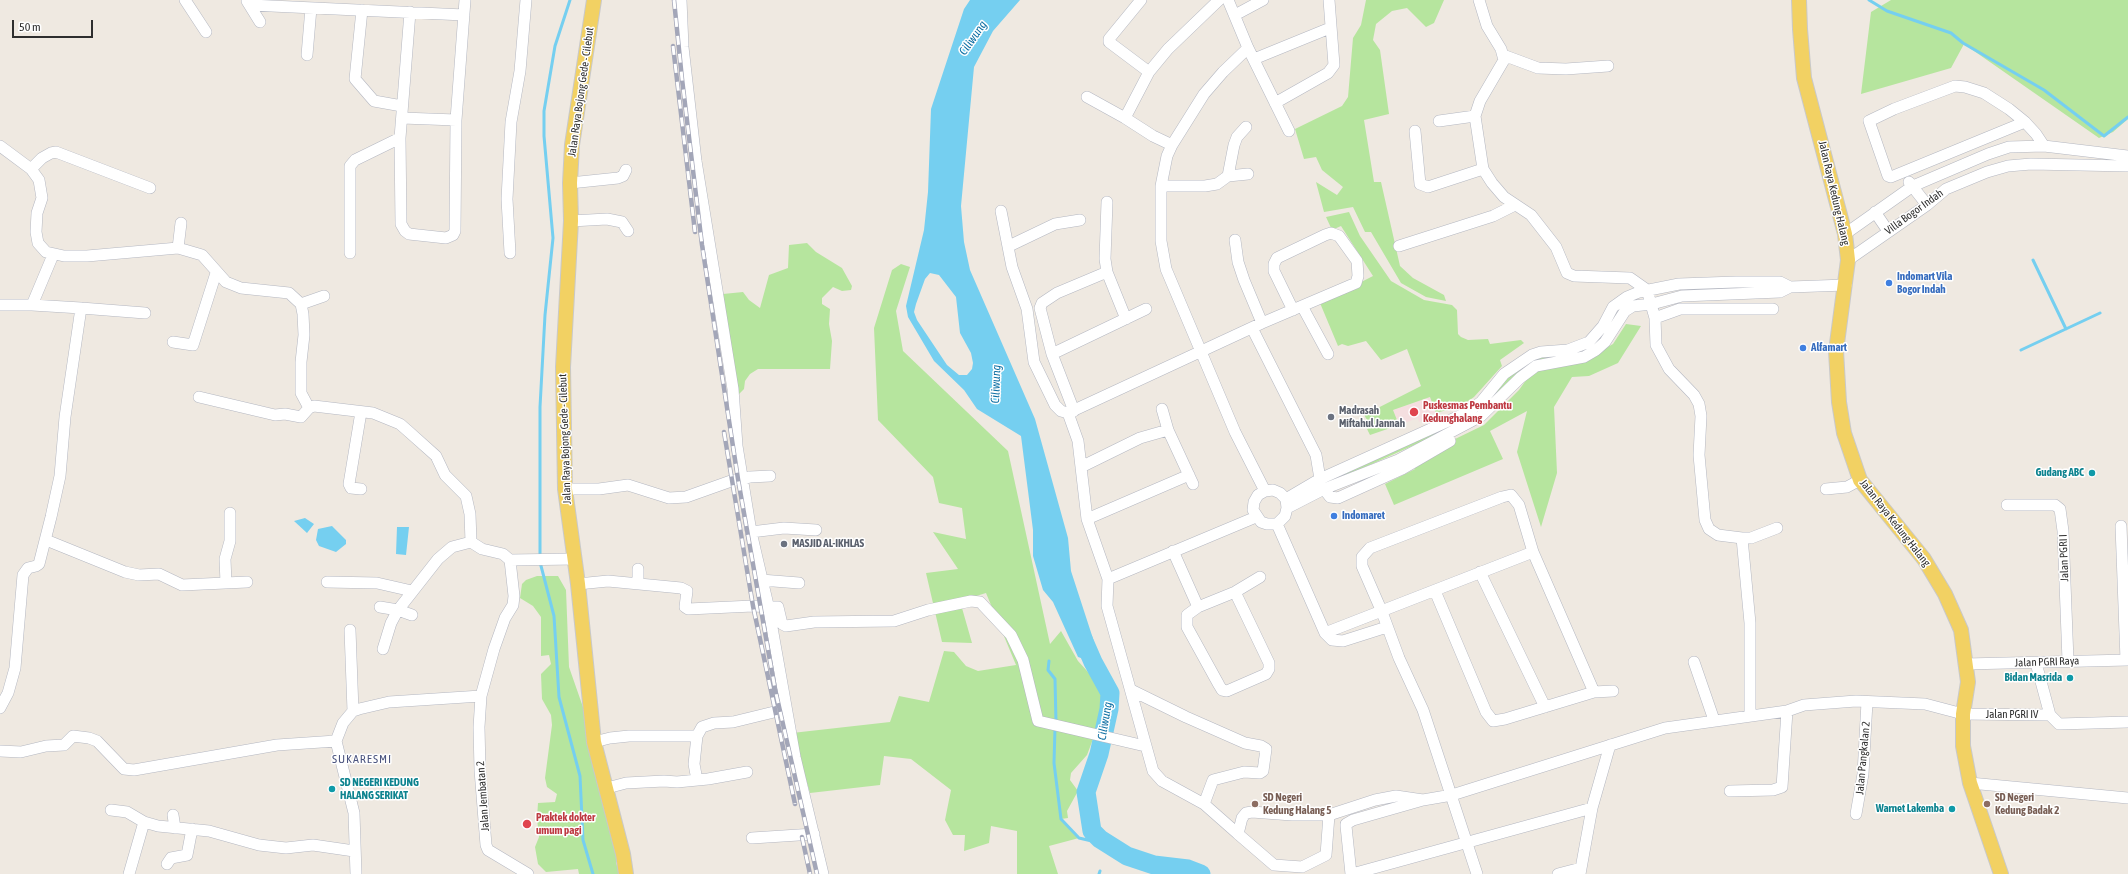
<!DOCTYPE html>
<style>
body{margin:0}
#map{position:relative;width:2128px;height:874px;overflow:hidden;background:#efe9e1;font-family:"Asap Condensed",sans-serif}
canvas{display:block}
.scale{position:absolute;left:12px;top:20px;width:81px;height:18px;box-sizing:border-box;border:2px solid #2e2e2e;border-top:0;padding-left:5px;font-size:12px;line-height:14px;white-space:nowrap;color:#2e2e2e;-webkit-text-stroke:3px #fff;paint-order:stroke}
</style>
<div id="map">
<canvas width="2128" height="874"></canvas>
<div class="scale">50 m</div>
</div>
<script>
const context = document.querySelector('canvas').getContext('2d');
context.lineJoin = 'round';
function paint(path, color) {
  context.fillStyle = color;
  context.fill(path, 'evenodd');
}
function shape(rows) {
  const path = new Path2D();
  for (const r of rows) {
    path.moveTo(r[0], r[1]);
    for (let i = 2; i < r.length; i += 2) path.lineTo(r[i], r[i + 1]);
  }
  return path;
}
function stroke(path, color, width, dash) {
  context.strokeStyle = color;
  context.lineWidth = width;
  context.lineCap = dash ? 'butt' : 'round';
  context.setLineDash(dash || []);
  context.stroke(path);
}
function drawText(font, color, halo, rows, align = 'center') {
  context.font = font + ' "Asap Condensed",sans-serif';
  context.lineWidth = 3;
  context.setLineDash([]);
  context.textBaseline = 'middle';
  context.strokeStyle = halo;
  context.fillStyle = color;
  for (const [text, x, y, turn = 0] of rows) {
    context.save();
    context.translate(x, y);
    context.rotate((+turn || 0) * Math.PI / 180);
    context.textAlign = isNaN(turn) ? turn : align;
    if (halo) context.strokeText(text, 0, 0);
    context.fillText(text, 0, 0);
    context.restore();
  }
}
const medical = shape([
 [1430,397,1436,413,1427,415,1428,418,1419,422,1418,418,1399,425,1393,410]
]);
const green = shape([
 [1366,0,1444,0,1434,23,1426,27,1407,8,1392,11,1376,24,1373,40,1380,50,1389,114,1364,120,1374,182,1381,182,1400,266,1413,278,1444,295,1446,301,1426,297,1401,283,1371,232,1365,232,1353,207,1324,212,1316,182,1337,195,1343,187,1322,170,1316,157,1304,159,1295,129,1342,106,1348,97,1353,38,1361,25],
 [1891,0,2128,0,2128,119,2113,132,2099,138,1964,44,1951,68,1861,94,1871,12],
 [1349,212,1360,236,1391,281,1424,300,1452,305,1457,310,1458,334,1461,337,1468,340,1488,339,1490,344,1521,340,1524,343,1500,360,1502,366,1474,397,1461,406,1436,413,1430,397,1393,410,1399,425,1370,435,1367,429,1371,426,1364,415,1421,386,1407,349,1381,360,1366,341,1348,346,1342,344,1338,346,1320,303,1373,276,1341,226,1332,230,1326,217],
 [807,243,816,252,842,268,852,286,851,290,842,291,833,287,822,298,822,304,830,309,829,324,832,341,830,369,758,369,750,374,745,381,744,389,737,396,723,294,743,292,749,300,760,308,769,275,788,268,789,245],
 [901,264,910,267,896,311,903,351,1008,451,1050,644,1061,631,1078,661,1107,693,1101,718,1087,755,1071,773,1070,780,1078,791,1067,811,1068,818,1061,819,1079,838,1049,846,1058,874,1017,874,1017,831,991,826,989,843,964,851,965,835,953,835,945,820,951,790,911,759,884,756,880,785,810,793,792,733,890,722,899,696,929,702,944,651,954,652,966,666,978,671,1016,665,986,593,960,601,972,643,942,642,926,573,958,569,933,532,966,539,962,508,939,503,933,477,878,420,874,328,892,270],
 [1626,324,1641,326,1618,363,1589,376,1572,377,1554,407,1557,473,1541,527,1517,452,1527,411,1490,431,1503,459,1394,505,1385,484,1415,469,1414,464,1453,440,1484,425,1519,390,1536,366,1590,357,1613,344],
 [1560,355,1562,357,1540,360,1491,402,1485,401,1509,376,1533,358],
 [1479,409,1480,412,1443,432,1352,473,1300,492],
 [537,576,558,576,566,590,569,667,584,710,616,847,616,863,620,874,579,874,578,869,546,872,538,864,535,847,539,837,537,818,538,803,555,802,557,794,547,787,545,778,552,725,551,715,542,699,541,674,551,664,549,655,541,656,541,617,533,606,520,598,522,584,526,580]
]);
const water = shape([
 [970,0,1020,0,993,31,974,67,961,206,964,242,970,270,1035,419,1068,538,1071,571,1098,654,1093,662,1078,657,1053,602,1043,590,1033,556,1033,530,1021,436,977,409,964,390,934,361,908,317,906,306,924,230,928,192,931,109,964,9],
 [930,273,939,275,956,297,960,333,971,353,973,363,972,369,967,375,959,375,947,365,917,320,914,312,916,304,925,279],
 [305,518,314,524,307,533,294,521],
 [332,526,346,540,346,544,336,552,319,546,316,540,318,529],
 [397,527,409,527,406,555,396,554]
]);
const stream = shape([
 [1869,0,1887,11,1951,33,1963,43,2044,90,2104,136,2128,117],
 [2033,260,2066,329],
 [2021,350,2100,313],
 [540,557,540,407,545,315,553,238,544,136,544,111,555,46,570,0],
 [540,562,554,616,559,697,580,776,583,840,593,874],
 [1049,661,1048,670,1055,679,1056,723],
 [1055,728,1054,763,1061,819,1079,838,1109,845],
 [1099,874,1100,871]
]);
const river = shape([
 [1083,639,1093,662,1110,693,1109,709,1099,754,1086,792,1092,831,1100,839,1127,856,1154,865,1188,869,1201,874]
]);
const minor = shape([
 [185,0,206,32],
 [681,0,683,47,696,161,733,389,737,446,751,532,768,605,795,757,823,874],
 [1141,0,1109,39,1109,42,1149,72],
 [1228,0,1248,48,1289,131],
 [1479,0,1487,26,1501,49,1504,60,1480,101,1475,116,1483,169,1492,183,1504,197,1531,215,1556,247,1567,273,1574,276,1630,278,1647,290,1655,318,1656,345,1669,369,1694,395,1699,404,1701,416,1699,455,1705,520,1709,529,1718,535,1742,538],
 [247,1,260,22],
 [250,5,464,15],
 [362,10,355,79,374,101,402,106],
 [410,12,400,138,401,224,405,231,409,234,446,238,453,235,455,231,456,120,465,0],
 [1235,15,1263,0],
 [1248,48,1223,72,1204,94,1172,145,1167,156,1161,186,1161,241,1166,269,1235,432,1265,491],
 [307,55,311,8],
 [1503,55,1538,68,1566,69,1608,66],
 [1254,59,1330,28],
 [1087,97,1125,118],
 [1275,103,1328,73,1334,65,1329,0],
 [402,118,456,120],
 [1439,121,1475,116],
 [2025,122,1891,177,1888,176,1869,121,1894,109,1955,86,1965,87,1984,93,2009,109,2025,122,2036,134,2044,146],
 [1415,131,1420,184,1428,187,1483,169],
 [1172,145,1153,136,1125,118,1149,72,1168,49,1219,0],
 [0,146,31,169,39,180,42,198,37,213,36,232,38,243,46,252,64,256,87,256,178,248,202,255,226,282,241,288,289,293,301,304,303,314,304,335,301,362,301,393,309,408,314,406,373,413,400,424,408,431,436,456,445,475,466,496,470,514,471,542],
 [31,169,42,158,51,153,56,152,150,188],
 [1228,176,1248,174],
 [1909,182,1927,205],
 [570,183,618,178,623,176,626,170],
 [1161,186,1205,186,1217,184,1228,176,1234,145,1237,137,1246,127],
 [1107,202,1105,259,1107,272,1126,319],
 [1001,211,1012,267,1027,309,1034,362,1055,405,1061,411,1068,413,1078,441,1087,519,1108,579,1107,606,1153,771,1162,781,1204,804,1238,834,1242,818,1246,813,1252,812,1292,815,1329,815,1375,800,1396,796,1423,800],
 [1875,212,1888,231],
 [571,221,607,219,622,222,628,231],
 [1845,234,1913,186,1988,154,2009,147,2044,146,2128,156],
 [1235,240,1238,262,1244,280,1262,323],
 [1009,246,1055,224,1080,220],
 [1399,246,1493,216,1515,205],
 [178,248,181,223],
 [350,253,350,166,355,160,400,138],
 [510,253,507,199,511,122,520,71,526,0],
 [1848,260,1927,205,1946,189,1987,172,2008,166,2031,164,2128,166],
 [301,304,324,296],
 [0,305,32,305,53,255],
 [1302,306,1328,354],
 [81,308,145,313],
 [1655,318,1680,309,1773,309],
 [1252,328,1316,455,1320,479],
 [173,342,193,345,216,273],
 [1052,354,1146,309],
 [199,397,275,415,285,414,301,417,309,408],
 [1162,409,1168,430],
 [1074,411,1052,354,1040,308,1042,303,1057,293,1107,272],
 [361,412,349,484,351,488,361,489],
 [1068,413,1262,323,1356,283,1358,276,1357,261,1339,236,1331,233,1325,235,1277,258,1274,264,1274,271,1293,310],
 [1081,467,1140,438,1168,430,1193,484],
 [565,489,599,489,628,485,669,498,686,497,731,481,750,477,770,476],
 [1324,489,1330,497,1338,498,1402,469,1450,441],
 [1826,489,1847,487,1860,480],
 [1286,499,1320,479,1466,413,1481,402,1504,374,1532,355,1541,352,1568,350,1589,342,1603,326,1613,307,1627,297,1639,292,1679,284,1736,282,1780,282,1790,287],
 [2007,505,2055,505,2060,509,2063,531,2068,661],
 [1287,508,1286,499,1280,493,1273,490,1265,491,1258,495,1254,502,1253,510,1261,522,1267,524,1277,524,1285,516,1287,508,1324,489,1398,460,1470,422,1481,416,1520,378,1536,366,1584,357,1596,350,1605,342,1625,311,1633,306,1652,304,1682,296,1780,292,1790,287,1846,285],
 [1087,519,1189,475],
 [1277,524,1325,633,1332,640,1343,641,1387,627],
 [2121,526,2126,660],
 [751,532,784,528,816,530],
 [46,540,125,572,139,575,159,574,182,585,247,582],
 [1173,551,1198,607,1187,615,1187,627,1219,685,1222,690,1227,691,1266,674,1269,669,1269,663,1235,592],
 [510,560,514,596,513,605,505,618,494,649,481,696,479,727,480,770,486,845,488,850,528,874],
 [1480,572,1545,707],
 [1108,579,1256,517],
 [761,580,799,583],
 [327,582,377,583,412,591],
 [226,583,225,559,230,541,230,513],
 [638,583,638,569],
 [578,584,608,581,681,588,687,591,685,607,688,609,753,606,778,607,782,624,786,626,814,622,894,621,928,610,971,601,980,602,1011,635,1023,660,1038,721,1145,746],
 [1435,591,1486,712,1493,721,1505,719,1594,692,1613,691],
 [380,607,398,610,412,615],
 [1198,607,1235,592,1260,577],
 [350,630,353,711],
 [1325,633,1533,552],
 [383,649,391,623,398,610,438,559,452,547,471,542,482,549,503,554,510,560,575,559],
 [1694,662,1714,720],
 [2036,663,2050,715],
 [1966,664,2128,660],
 [1131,690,1186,717,1245,743,1261,746,1266,749,1263,771,1260,773,1244,772,1213,780,1204,804],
 [0,708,8,693,15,668,23,575,28,568,36,566,39,564,51,517,60,476,65,417,81,308,32,305],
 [1750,715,1750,623,1742,538,1751,538,1777,528],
 [336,741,343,723,353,711,359,709,389,702,481,696],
 [336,741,354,813,356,874],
 [594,742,610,738,629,736,697,736,702,727,714,723,733,722,774,712,786,711],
 [0,751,21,752,46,746,64,745,73,736,89,738,97,741,124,769,134,770,277,745,336,741],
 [697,780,694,764,697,736],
 [1970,783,2128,798],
 [607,788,626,783,664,781,677,782,708,779,747,772],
 [1730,791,1773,790,1782,787,1787,711],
 [111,810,127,812,144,822,158,826,209,831,259,845,286,848,313,845,354,851],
 [1856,814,1863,774,1867,702],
 [173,815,175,828],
 [1238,834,1274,865,1302,867,1326,855,1329,815],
 [752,838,814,834],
 [167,864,171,858,187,855,192,829],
 [129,874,144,822],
 [1351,874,1346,826,1346,824,1353,820,1423,800,1452,795,1665,728,1787,711,1804,705,1856,701,1925,704,1963,714,2050,715,2059,724,2128,722],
 [1352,874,1592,808],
 [1477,874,1423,710,1399,658,1382,612,1362,566,1362,557,1370,548,1502,497,1511,495,1519,505,1533,552,1594,692],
 [1558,874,1581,868],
 [1580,874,1592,808,1610,745]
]);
const major = shape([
 [594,0,572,145,570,183,571,221,563,367,565,489,578,584,594,742,623,854,626,874],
 [1799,0,1800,29,1804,78,1845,234,1848,260,1836,351,1839,402,1844,433,1860,480,1924,559,1945,594,1961,630,1968,682,1963,714,1963,746,1970,783,2001,874]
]);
const rail = shape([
 [674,0,682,79,702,245,738,479,775,689,817,874],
 [673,46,695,232],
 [724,432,753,606,795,804],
 [802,837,810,874]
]);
const markers = [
 [1889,283,4,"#3f7fe0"],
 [1803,348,4,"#3f7fe0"],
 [1414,412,5,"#e0444e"],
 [1331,417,4,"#6b7280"],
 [2092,473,4,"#0f9aa8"],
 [1334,516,4,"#3f7fe0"],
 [784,544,4,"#6b7280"],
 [2070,678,4,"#0f9aa8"],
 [332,789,4,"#0f9aa8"],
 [1255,804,4,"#8d6e63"],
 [1987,804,4,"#8d6e63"],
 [1952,809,4,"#0f9aa8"],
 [527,824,5,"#e0444e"]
];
const streetNames = [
 ["Jalan Raya Bojong Gede - Cilebut",581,92,-82],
 ["Jalan Raya Kedung Halang",1834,193,77],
 ["Villa Bogor Indah",1914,212,-36],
 ["Jalan Raya Bojong Gede - Cilebut",565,439,-92],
 ["Jalan Raya Kedung Halang",1895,523,52],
 ["Jalan PGRI I",2064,558,-92],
 ["Jalan PGRI Raya",2047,662,-2],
 ["Jalan PGRI IV",2012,715],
 ["Jalan Pangkalan 2",1863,758,-85],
 ["Jalan Jembatan 2",483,796,-94]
];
const shopNames = [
 ["Indomart Vila",1897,277],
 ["Bogor Indah",1897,290],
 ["Alfamart",1811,348],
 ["Indomaret",1342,516]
];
const healthNames = [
 ["Puskesmas Pembantu",1423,406],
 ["Kedunghalang",1423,419],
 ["Praktek dokter",536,818],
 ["umum pagi",536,831]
];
const worshipNames = [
 ["Madrasah",1339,411],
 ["Miftahul Jannah",1339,424],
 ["MASJID AL-IKHLAS",792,544]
];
const cultureNames = [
 ["Gudang ABC",2084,473],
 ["Bidan Masrida",2062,678],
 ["SD NEGERI KEDUNG",340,783,"left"],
 ["HALANG SERIKAT",340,796,"left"],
 ["Warnet Lakemba",1944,809]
];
const educationNames = [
 ["SD Negeri",1263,798],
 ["Kedung Halang 5",1263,811],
 ["SD Negeri",1995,798],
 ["Kedung Badak 2",1995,811]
];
const waterNames = [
 ["Ciliwung",973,38,-55],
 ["Ciliwung",996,384,-88],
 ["Ciliwung",1105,721,-80]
];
const neighbourhoodNames = [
 ["SUKARESMI",362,759]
];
paint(medical, '#f5dfe0');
paint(green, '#b6e59e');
paint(water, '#75cff0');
stroke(stream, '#75cff0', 3);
stroke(river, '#75cff0', 19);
stroke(minor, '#b4b7c1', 12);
stroke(major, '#c9c9c9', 16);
stroke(minor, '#fff', 11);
stroke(major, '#f2d163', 14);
stroke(rail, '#a3a6b8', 4.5);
stroke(rail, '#fff', 3, [9]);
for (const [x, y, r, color] of markers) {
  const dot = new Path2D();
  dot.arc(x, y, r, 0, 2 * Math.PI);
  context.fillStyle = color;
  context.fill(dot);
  stroke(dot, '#fff', 1.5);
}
drawText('11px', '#2e2e2e', '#fff', streetNames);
drawText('bold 11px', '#366cbe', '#fff', shopNames, 'left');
drawText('bold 11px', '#be3a42', '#fff', healthNames, 'left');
drawText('bold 11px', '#5b616d', '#fff', worshipNames, 'left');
drawText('bold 11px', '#0d838f', '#fff', cultureNames, 'right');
drawText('bold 11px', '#785e54', '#fff', educationNames, 'left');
drawText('italic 12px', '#0d6fa3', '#fff', waterNames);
context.letterSpacing = '1px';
drawText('12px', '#4d5680', '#fff', neighbourhoodNames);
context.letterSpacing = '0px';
</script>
